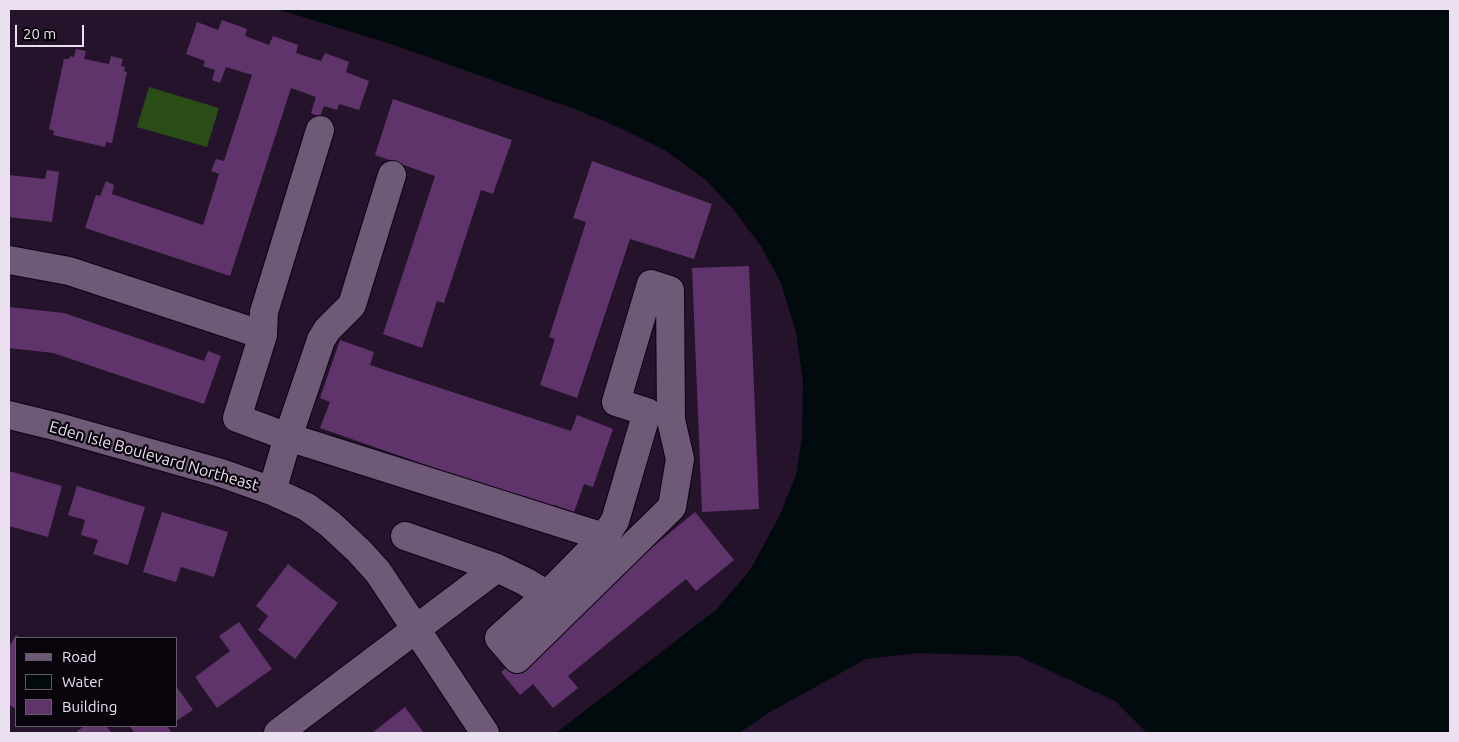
<!DOCTYPE html>
<style>
body{margin:0}
#map{position:relative;width:1459px;height:742px;overflow:hidden;background:#24132b;font-family:Ubuntu,sans-serif}
canvas{display:block}
.frame{position:absolute;inset:0;border:10px solid #ebe0f0;pointer-events:none}
.legend{position:absolute;left:15px;top:637px;width:162px;height:90px;box-sizing:border-box;background:#09040c;border:1px solid #635c67;margin:0;padding:6px 9px;list-style:none;font-size:15px;color:#ebe0f0}
.legend li{display:flex;align-items:center;gap:10px;height:25px}
.legend b{width:25px;border:1px solid #635c67}
.scale{position:absolute;left:15px;top:25px;width:69px;height:22px;box-sizing:border-box;border:2px solid #ebe0f0;border-top:0;padding-left:6px;font-size:15px;line-height:18px;white-space:nowrap;color:#ebe0f0;-webkit-text-stroke:4px #09040c;paint-order:stroke}
</style>
<div id="map">
<canvas width="1459" height="742"></canvas>
<div class="frame"></div>
<ul class="legend">
<li><b style="height:6px;background:#6e5a76"></b>Road</li>
<li><b style="height:14px;background:#010a0d"></b>Water</li>
<li><b style="height:14px;background:#5f346b"></b>Building</li>
</ul>
<div class="scale">20 m</div>
</div>
<script>
const context = document.querySelector('canvas').getContext('2d');
context.lineJoin = 'round';
function paint(path, color) {
  context.fillStyle = color;
  context.fill(path, 'evenodd');
}
function shape(rows) {
  const path = new Path2D();
  for (const r of rows) {
    path.moveTo(r[0], r[1]);
    for (let i = 2; i < r.length; i += 2) path.lineTo(r[i], r[i + 1]);
  }
  return path;
}
function stroke(path, color, width, dash) {
  context.strokeStyle = color;
  context.lineWidth = width;
  context.lineCap = dash ? 'butt' : 'round';
  context.setLineDash(dash || []);
  context.stroke(path);
}
function drawText(font, color, halo, rows, align = 'center') {
  context.font = font + ' Ubuntu,sans-serif';
  context.lineWidth = 4.5;
  context.setLineDash([]);
  context.textBaseline = 'middle';
  context.strokeStyle = halo;
  context.fillStyle = color;
  for (const [text, x, y, turn = 0] of rows) {
    context.save();
    context.translate(x, y);
    context.rotate((+turn || 0) * Math.PI / 180);
    context.textAlign = isNaN(turn) ? turn : align;
    if (halo) context.strokeText(text, 0, 0);
    context.fillText(text, 0, 0);
    context.restore();
  }
}
const green = shape([
 [149,87,219,108,207,147,137,127]
]);
const water = shape([
 [277,9,1450,9,1450,733,1147,733,1115,701,1018,656,918,653,866,659,770,712,739,733,556,733,716,610,750,570,779,517,796,475,802,437,803,381,796,332,781,283,761,246,733,209,706,180,666,151,627,131,580,111,391,44]
]);
const building = shape([
 [222,20,247,29,245,36,269,45,273,36,298,45,296,53,321,61,325,53,349,62,346,72,369,81,359,110,339,104,337,110,324,106,320,117,311,113,316,97,291,88,230,276,85,228,96,195,100,196,106,181,114,185,112,194,203,225,219,174,211,171,216,159,224,161,252,75,226,67,220,83,212,80,215,70,203,66,205,61,186,54,197,22,218,30],
 [76,49,86,51,84,59,109,64,111,56,123,59,121,66,125,67,124,71,127,72,112,143,106,142,105,147,53,135,54,131,49,129,64,59,69,59,70,56,74,57],
 [393,99,512,140,493,194,481,190,444,303,437,301,422,348,383,334,435,176,375,155],
 [592,161,712,204,694,259,630,239,577,398,540,385,555,339,549,337,586,222,573,218],
 [47,170,59,172,52,222,9,217,9,175,45,179],
 [749,266,759,509,702,512,692,268],
 [9,307,64,313,204,361,208,351,221,356,204,404,53,353,9,348],
 [340,340,374,352,370,365,571,431,577,415,613,429,593,487,584,484,574,512,554,505,552,509,320,428,330,402,320,398],
 [9,471,62,486,48,537,9,526],
 [77,486,145,507,128,565,93,554,98,540,81,535,85,520,68,515],
 [162,512,228,532,214,577,181,567,176,582,143,572],
 [695,512,734,560,696,591,686,579,568,676,578,688,553,708,533,684,520,695,501,672],
 [288,564,338,603,295,659,258,630,268,616,256,606],
 [239,622,272,669,217,708,195,677,230,651,219,636],
 [16,635,21,638,16,638,16,709,9,705,9,647],
 [176,686,193,710,176,721],
 [405,707,424,733,372,733],
 [84,726,106,726,112,733,75,733],
 [129,726,170,726,168,727,172,733,135,733]
]);
const minor = shape([
 [320,130,264,312,263,335,237,418,288,437,604,537],
 [9,260,69,271,263,335],
 [651,284,670,290,671,420,680,459,672,507,517,659,499,638,547,595,604,537,615,521,647,412,616,402,651,284],
 [9,415,58,427,221,473,272,491,307,507,330,524,359,551,378,572,485,733],
 [272,491,288,437,321,340,327,330,352,305,392,175],
 [405,536,497,568,526,582,547,595],
 [278,733,497,568]
]);
const streetNames = [
 ["Eden Isle Boulevard Northeast",154,456,16]
];
paint(green, '#2a4c16');
paint(water, '#010a0d');
paint(building, '#5f346b');
stroke(minor, '#0d0113', 30);
stroke(minor, '#6e5a76', 28);
drawText('16px', '#ebe0f0', '#09040c', streetNames);
</script>
